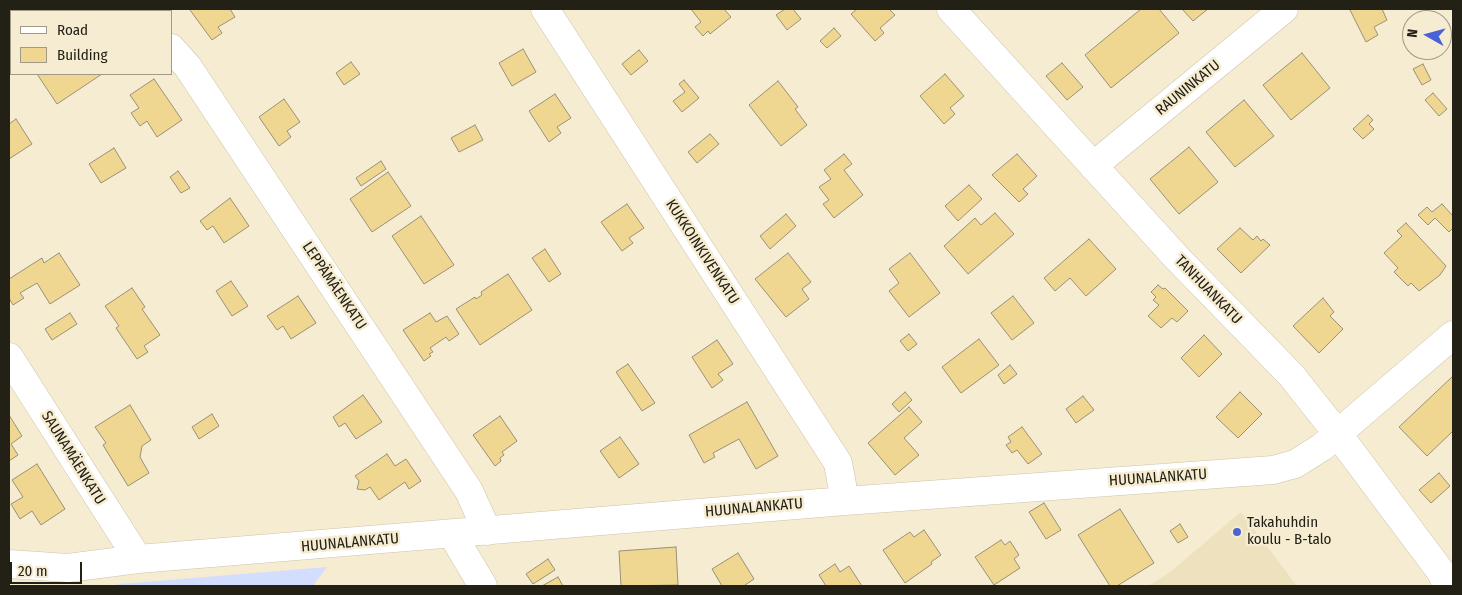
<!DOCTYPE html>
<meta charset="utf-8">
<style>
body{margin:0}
#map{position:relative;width:1462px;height:595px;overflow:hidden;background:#f6ecd1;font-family:"Fira Sans Condensed",sans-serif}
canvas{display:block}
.frame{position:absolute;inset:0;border:10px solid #232016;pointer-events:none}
.legend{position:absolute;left:10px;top:10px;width:162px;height:65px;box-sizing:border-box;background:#f6ecd1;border:1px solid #a29a86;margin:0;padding:6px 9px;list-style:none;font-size:15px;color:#232016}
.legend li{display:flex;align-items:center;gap:10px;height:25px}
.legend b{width:25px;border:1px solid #a29a86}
.north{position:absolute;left:1402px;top:10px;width:50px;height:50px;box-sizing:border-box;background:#f6ecd1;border:1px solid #a29a86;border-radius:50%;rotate:277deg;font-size:14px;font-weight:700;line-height:20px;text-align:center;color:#232016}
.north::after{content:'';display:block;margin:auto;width:18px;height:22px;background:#4a62d7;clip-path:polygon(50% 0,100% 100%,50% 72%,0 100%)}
.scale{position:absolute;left:10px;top:562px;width:72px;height:22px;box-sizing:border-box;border:2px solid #232016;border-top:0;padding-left:6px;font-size:15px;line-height:18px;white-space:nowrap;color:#232016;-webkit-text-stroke:4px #f6ecd1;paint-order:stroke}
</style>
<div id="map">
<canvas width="1462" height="595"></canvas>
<div class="frame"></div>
<ul class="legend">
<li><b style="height:6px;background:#fff"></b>Road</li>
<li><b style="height:14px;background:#efd792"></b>Building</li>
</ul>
<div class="north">N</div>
<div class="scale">20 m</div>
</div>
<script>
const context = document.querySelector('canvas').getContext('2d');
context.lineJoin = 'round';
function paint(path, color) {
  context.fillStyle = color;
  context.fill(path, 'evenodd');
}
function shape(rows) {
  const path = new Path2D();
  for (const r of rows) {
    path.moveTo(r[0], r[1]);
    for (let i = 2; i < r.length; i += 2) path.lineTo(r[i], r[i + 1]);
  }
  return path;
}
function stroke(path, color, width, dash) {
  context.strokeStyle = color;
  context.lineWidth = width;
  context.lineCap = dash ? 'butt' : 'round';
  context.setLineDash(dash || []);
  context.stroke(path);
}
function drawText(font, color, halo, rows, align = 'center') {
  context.font = font + ' "Fira Sans Condensed",sans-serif';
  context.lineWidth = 5;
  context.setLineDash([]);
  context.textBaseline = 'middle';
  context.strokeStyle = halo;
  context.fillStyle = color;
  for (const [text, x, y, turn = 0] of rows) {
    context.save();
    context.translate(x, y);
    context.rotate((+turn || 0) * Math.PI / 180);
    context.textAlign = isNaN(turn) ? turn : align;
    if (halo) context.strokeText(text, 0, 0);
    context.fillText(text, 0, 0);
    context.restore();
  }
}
const built = shape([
 [1241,512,1297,586,1148,586,1169,573]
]);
const green = shape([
 [327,567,313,586,110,586,120,584]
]);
const building = shape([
 [192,9,230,9,235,17,218,27,222,33,212,40,190,10,192,9],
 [691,9,724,9,731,17,710,34,708,31,703,36,695,27,701,22,691,9],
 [785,9,793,9,801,19,787,30,776,15,785,9],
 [857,9,889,9,895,15,880,28,884,33,875,41,851,14,857,9],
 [1141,9,1159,9,1179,33,1111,88,1085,55,1141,9],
 [1182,9,1208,9,1193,21,1182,9],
 [1353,9,1382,9,1387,20,1374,27,1378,35,1366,42,1350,10,1353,9],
 [834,28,841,36,827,48,820,41,834,28],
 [523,49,536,72,512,86,499,63,523,49],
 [639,50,648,61,631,75,622,64,639,50],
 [1302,53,1330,88,1291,120,1263,85,1302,53],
 [351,62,360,74,344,85,336,73,351,62],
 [1062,63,1083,87,1067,100,1046,76,1062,63],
 [1423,64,1431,80,1422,85,1413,69,1423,64],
 [37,74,102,74,57,104,37,74],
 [945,74,964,96,950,108,955,114,944,124,920,96,945,74],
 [154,79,182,120,157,137,147,121,140,126,131,113,139,108,130,95,154,79],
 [684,80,699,98,682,112,673,101,685,92,679,84,684,80],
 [778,81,798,107,795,109,807,125,781,146,749,105,778,81],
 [1433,93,1447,109,1439,116,1425,100,1433,93],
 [555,94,571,118,557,127,561,133,549,142,529,111,555,94],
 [284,99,300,122,287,131,291,137,279,146,259,117,284,99],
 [1244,100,1274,136,1235,167,1206,132,1244,100],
 [1368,115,1373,120,1369,124,1374,129,1363,139,1353,129,1368,115],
 [16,119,32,144,9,159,9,124,16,119],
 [475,125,483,140,459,152,451,138,475,125],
 [710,134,719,144,697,163,688,152,710,134],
 [1189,147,1218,182,1179,214,1150,179,1189,147],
 [114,148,126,168,101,183,89,164,114,148],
 [844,154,852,164,844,170,863,195,834,218,823,204,829,200,819,187,831,179,824,170,844,154],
 [1017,154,1037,176,1023,189,1028,194,1019,202,992,175,1017,154],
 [381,161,386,169,361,186,356,178,381,161],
 [178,171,190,188,181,193,170,177,178,171],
 [388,172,411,206,372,232,350,199,388,172],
 [969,185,982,199,958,221,945,206,969,185],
 [230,198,249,226,224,243,213,226,207,230,200,221,230,198],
 [627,204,644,228,629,238,633,243,622,251,601,222,627,204],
 [1442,204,1453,216,1453,228,1449,232,1435,218,1428,225,1418,215,1427,207,1432,212,1442,204],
 [995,213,1014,234,968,274,944,246,975,218,981,225,995,213],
 [786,214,796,226,770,249,760,236,786,214],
 [421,216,454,265,424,284,392,236,421,216],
 [1406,223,1446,266,1440,275,1419,291,1411,283,1408,286,1394,272,1398,268,1384,253,1402,236,1397,231,1406,223],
 [1240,228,1253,240,1257,236,1261,241,1263,239,1270,245,1241,273,1217,249,1240,228],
 [1089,239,1116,269,1086,296,1070,278,1055,291,1044,278,1089,239],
 [545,249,561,274,549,282,532,258,545,249],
 [59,253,80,285,50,304,37,283,20,293,24,298,13,305,9,298,9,279,42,258,44,263,59,253],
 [788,253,811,282,802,289,809,299,786,317,755,279,788,253],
 [910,253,940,293,909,317,889,291,899,283,889,269,910,253],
 [508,274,532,310,480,345,456,309,475,297,476,299,482,295,481,292,508,274],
 [231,281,248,306,232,316,216,291,231,281],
 [1158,285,1163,289,1165,288,1188,311,1177,322,1172,318,1161,328,1148,316,1159,305,1153,300,1156,297,1151,292,1158,285],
 [132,288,145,307,142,309,160,335,144,346,148,352,137,359,116,328,119,326,105,306,132,288],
 [298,296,316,323,291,339,283,326,277,330,267,316,298,296],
 [1013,296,1034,323,1012,340,991,313,1013,296],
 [1323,298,1334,312,1330,316,1343,329,1319,353,1293,326,1323,298],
 [70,313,77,324,52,340,45,329,70,313],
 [430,313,436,322,447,316,459,334,449,341,446,337,430,348,433,352,429,354,431,356,424,361,403,330,430,313],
 [909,334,917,344,908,351,900,341,909,334],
 [1204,335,1222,354,1199,377,1181,358,1204,335],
 [979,339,999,365,961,393,942,367,979,339],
 [717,340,733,364,718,374,723,380,712,388,692,357,717,340],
 [628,364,655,403,642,411,616,372,628,364],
 [1010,365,1017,374,1004,384,998,375,1010,365],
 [1453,376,1453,431,1427,456,1399,427,1453,376],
 [905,392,912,400,899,412,892,404,905,392],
 [1240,392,1262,414,1238,438,1216,417,1240,392],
 [363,395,382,422,356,439,345,423,339,427,333,417,363,395],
 [1083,396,1094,410,1076,423,1066,409,1083,396],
 [747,402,778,456,756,469,739,439,713,453,715,457,704,463,689,435,747,402],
 [130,405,151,440,142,446,140,457,149,473,128,486,103,445,106,443,95,427,130,405],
 [909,407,922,422,904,438,919,455,895,475,868,443,909,407],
 [212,414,219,426,199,439,192,427,212,414],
 [9,415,22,436,11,444,18,455,9,461,9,415],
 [500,416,517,441,502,452,504,455,500,458,501,461,495,466,473,435,500,416],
 [1022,427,1042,454,1028,464,1017,450,1012,453,1006,445,1011,442,1008,437,1022,427],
 [620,437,639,464,619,478,600,451,620,437],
 [387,454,395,466,406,459,421,481,409,489,405,482,379,500,370,487,365,490,357,489,359,481,355,476,387,454],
 [37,464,65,509,41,525,32,511,20,519,11,504,23,497,12,480,37,464],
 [1439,473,1450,486,1431,503,1419,490,1439,473],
 [1044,503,1061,530,1046,539,1029,512,1044,503],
 [1120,509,1154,563,1117,586,1110,586,1078,535,1120,509],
 [1180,524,1188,537,1178,543,1170,531,1180,524],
 [924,530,941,555,931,562,932,564,905,583,883,550,910,532,914,537,924,530],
 [1001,540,1005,545,1010,541,1019,555,1014,559,1020,568,994,585,975,557,1001,540],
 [676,547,678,585,621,586,619,551,676,547],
 [738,553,754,579,745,585,746,586,722,586,712,569,738,553],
 [548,559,555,570,533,584,526,574,548,559],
 [835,564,840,572,849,566,862,586,826,586,819,575,835,564],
 [558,577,563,586,542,586,558,577]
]);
const minor = shape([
 [136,9,138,11],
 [545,9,838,463,845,501],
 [951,9,1177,258,1291,375,1337,433,1441,572,1447,586],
 [171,48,188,67,469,491,487,531],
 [1093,166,1284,9],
 [9,357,138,559],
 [452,534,483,586],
 [9,564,68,568,138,559,845,501,1273,470,1295,464,1322,447,1453,335]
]);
const markers = [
 [1237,532,5,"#4a62d7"]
];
const streetNames = [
 ["RAUNINKATU",1188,88,-39],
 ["KUKKOINKIVENKATU",702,252,57],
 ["LEPPÄMÄENKATU",334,286,56],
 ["TANHUANKATU",1208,290,46],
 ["SAUNAMÄENKATU",73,458,58],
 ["HUUNALANKATU",1158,478,-4],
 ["HUUNALANKATU",754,508,-5],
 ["HUUNALANKATU",350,543,-5]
];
const poiNames = [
 ["Takahuhdin",1247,523],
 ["koulu - B-talo",1247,540]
];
paint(built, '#ede1be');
paint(green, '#d3defe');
paint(building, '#efd792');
stroke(building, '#999077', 1);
stroke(minor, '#cdc3a9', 29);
stroke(minor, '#fff', 28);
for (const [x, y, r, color] of markers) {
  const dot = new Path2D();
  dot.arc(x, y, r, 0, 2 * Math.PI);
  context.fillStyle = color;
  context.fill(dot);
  stroke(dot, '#f6ecd1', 2);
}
drawText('15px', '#232016', '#f6ecd1', streetNames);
drawText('15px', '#232016', '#f6ecd1', poiNames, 'left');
</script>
